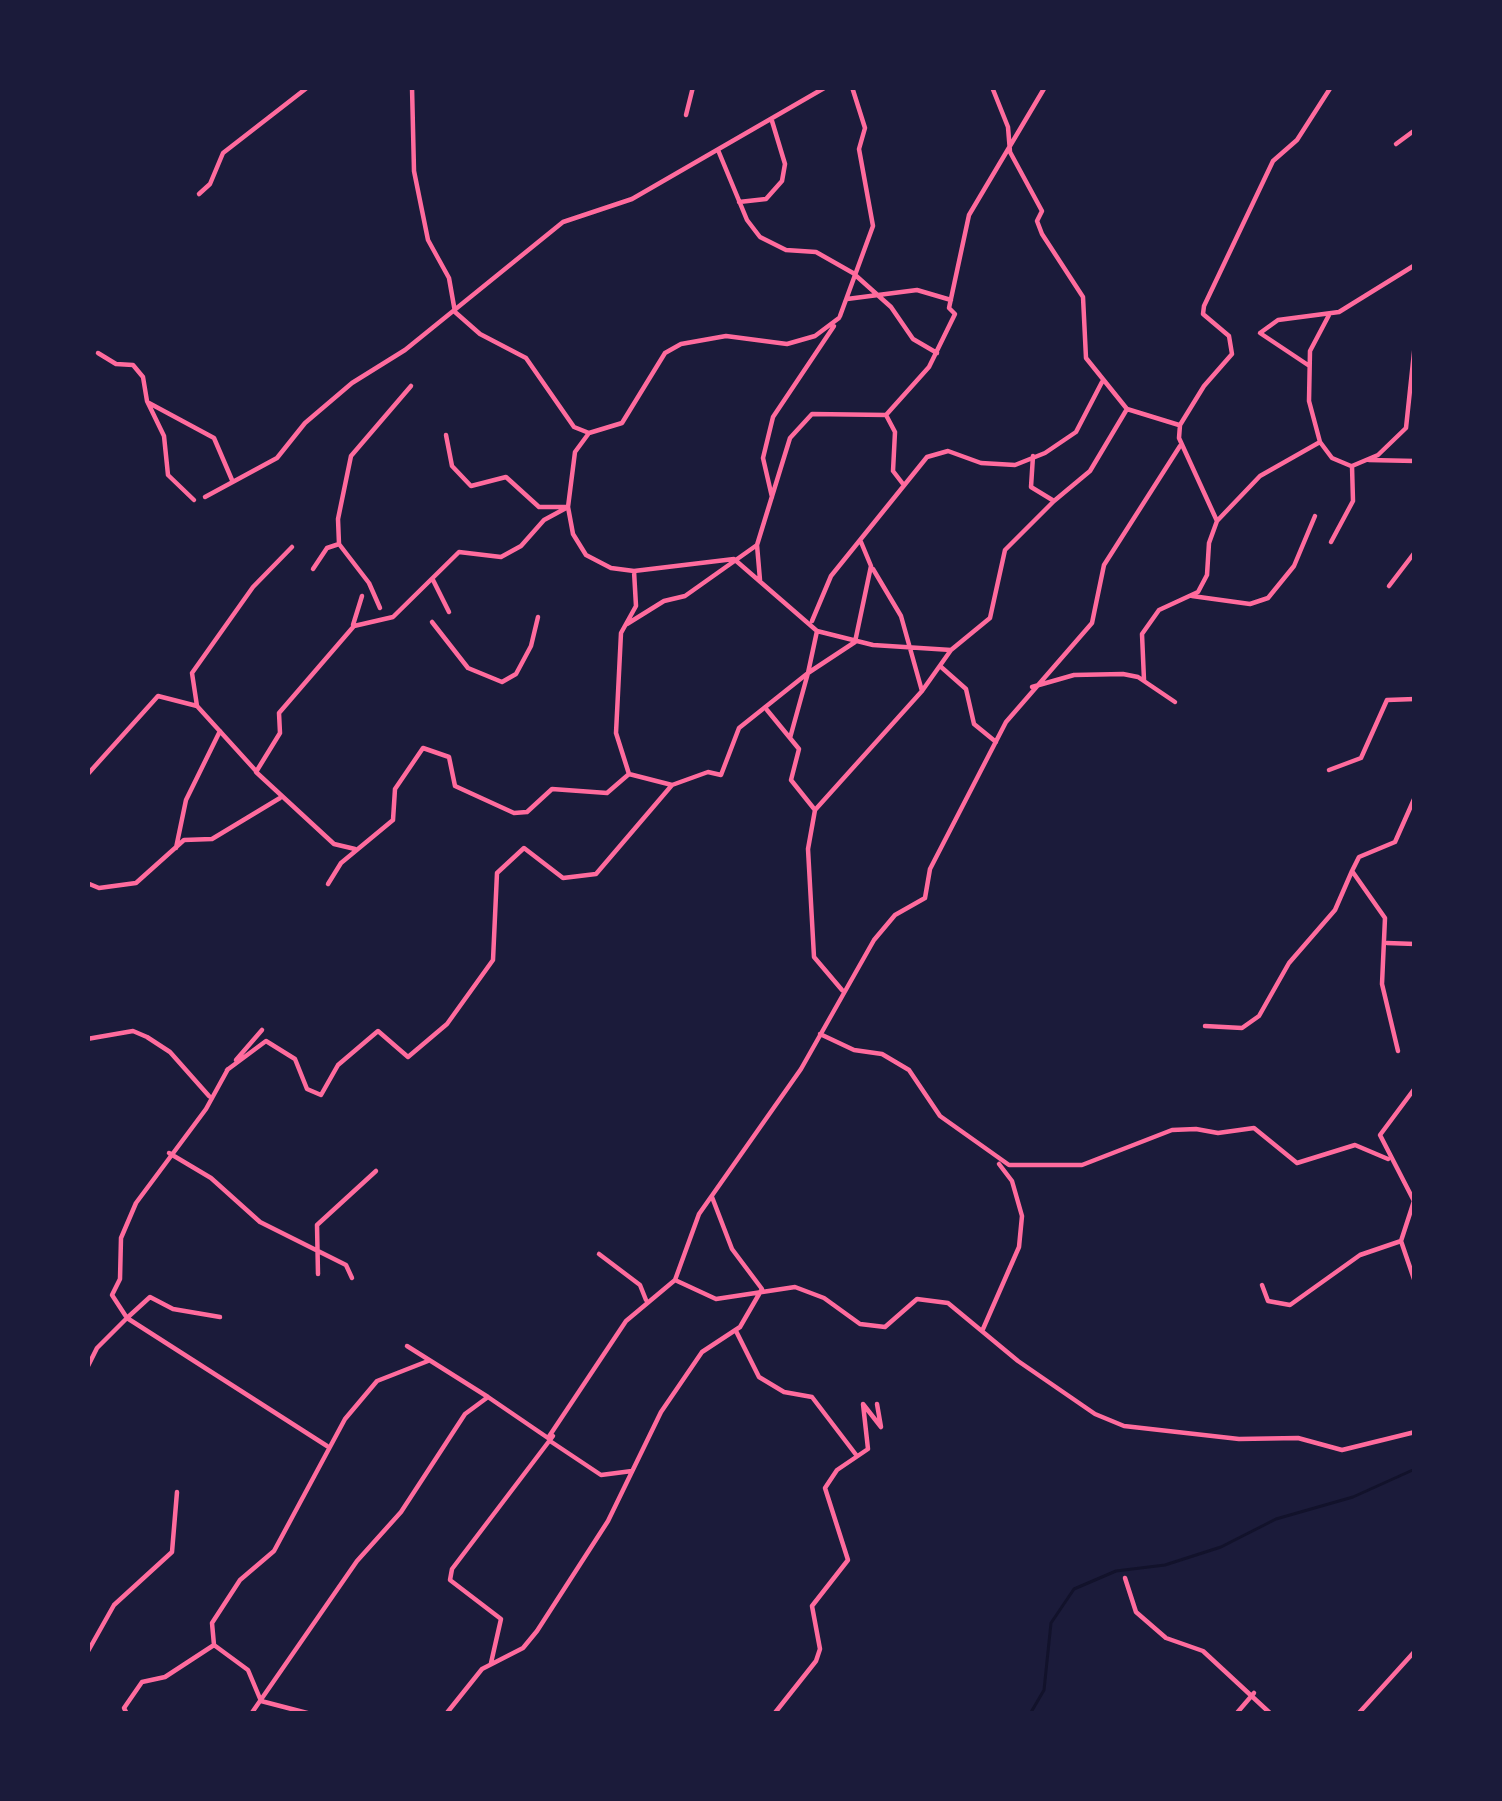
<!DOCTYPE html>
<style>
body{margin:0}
#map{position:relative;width:1502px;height:1801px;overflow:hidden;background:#1b1b3a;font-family:Cabin,sans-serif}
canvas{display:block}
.frame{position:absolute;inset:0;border:90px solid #1b1b3a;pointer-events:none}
</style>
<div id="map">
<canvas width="1502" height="1801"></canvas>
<div class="frame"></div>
</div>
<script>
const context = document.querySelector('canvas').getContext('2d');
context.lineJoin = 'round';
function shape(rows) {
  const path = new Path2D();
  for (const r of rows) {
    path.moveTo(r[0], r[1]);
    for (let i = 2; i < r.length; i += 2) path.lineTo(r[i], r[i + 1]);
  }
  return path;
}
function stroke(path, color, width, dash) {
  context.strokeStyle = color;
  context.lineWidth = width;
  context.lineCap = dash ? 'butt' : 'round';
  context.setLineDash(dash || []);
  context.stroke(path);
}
const stream = shape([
 [1030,1714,1044,1690,1051,1623,1074,1589,1116,1571,1165,1565,1221,1547,1276,1519,1353,1497,1415,1469]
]);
const minor = shape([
 [412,87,414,171,428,240,449,278,455,312,480,334,526,358,574,427,589,433],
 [992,87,1008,127,1010,152,1042,211,1037,221,1042,234,1083,297,1086,358,1127,409,1179,425],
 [686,115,693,87],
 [1396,144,1415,130],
 [718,150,747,220,760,237,786,250,816,252,853,273,891,307,913,339,937,353],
 [199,194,210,184,223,153,308,87],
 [739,202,766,199,782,181,785,164,772,121],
 [847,299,917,290,951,300],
 [1329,315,1310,351,1309,401,1320,442,1332,458,1351,466],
 [840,316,873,226,859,149,865,128,852,87],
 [839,318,815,336,787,344,726,336,681,344,665,353,622,423,589,433,575,452,568,507,573,534,586,555,611,568,634,571,734,559,817,631,873,645,951,650],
 [98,353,116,364,133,365,143,377,147,401,164,436,168,475,194,500],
 [1308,365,1260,333,1278,320,1339,312,1415,265],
 [149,403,214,438,232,480],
 [886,415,895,432,893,471,903,484],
 [1369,460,1415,461],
 [205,497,277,458,305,423,352,383,405,350,563,222,632,199,826,87],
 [772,497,763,458,773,417,834,326],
 [1054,501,1090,471,1127,409],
 [1217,521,1260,476,1320,442],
 [1331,542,1353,501,1352,466,1378,455,1406,428,1415,343],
 [757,545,760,580],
 [313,569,327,548,339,544],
 [873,569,901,616,922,691],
 [634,571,636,606,621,633,616,733,629,774,672,785],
 [433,580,449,612],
 [1389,586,1415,552],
 [1192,596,1250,604,1268,598,1294,566,1315,516],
 [380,608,369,583,339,544,338,519,351,456,411,386],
 [812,621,831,576,927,457,948,451,981,463,1015,465,1045,453,1076,432,1102,382],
 [432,622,468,668,502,682,516,674,531,646,538,617],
 [627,624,664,601,685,596,757,545,790,438,812,414,886,415,929,367,955,314,949,308,969,215,1045,87],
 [353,625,362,596],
 [940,666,966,689,974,724,996,742],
 [1144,680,1142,634,1159,610,1198,592,1207,575,1209,543,1217,521,1179,438,1180,425,1204,386,1232,354,1229,336,1203,314,1204,306,1273,161,1297,140,1331,87],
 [1032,687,1074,675,1123,674,1138,677,1175,702],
 [197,706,192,673,253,587,292,547],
 [767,710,799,749,791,780,815,810,808,849,814,957,842,990],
 [790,738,808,673,855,642,871,566,861,542],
 [1329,770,1361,758,1387,700,1415,699],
 [87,775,158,696,197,706,256,771],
 [815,810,922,691,951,650,990,618,1005,550,1054,501,1031,487,1033,456],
 [176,848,186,800,220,731],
 [355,849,334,844,256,772,280,733,279,713,354,626,393,617,459,552,501,557,521,546,544,520,568,507,539,507,506,477,471,486,452,466,446,435],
 [87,883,99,888,136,883,184,840,212,839,280,798],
 [328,884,341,863,393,820,395,789,423,748,449,757,455,786,514,813,527,812,552,789,607,793,629,774],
 [1387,943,1415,944],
 [1205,1026,1242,1028,1259,1016,1289,963,1335,910,1352,871],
 [820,1034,854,1050,882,1054,909,1070,940,1116,1009,1165,1082,1165,1172,1130,1196,1129,1218,1133,1254,1128,1297,1163,1355,1145,1388,1159],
 [87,1039,133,1031,147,1037,170,1052,209,1096],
 [1398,1051,1382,984,1385,918,1352,871,1359,857,1395,842,1415,797],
 [236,1060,262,1030],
 [227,1070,266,1041,295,1059,307,1089,321,1095,338,1065,378,1031,408,1057,447,1024,493,960,497,873,524,848,563,878,596,874,672,785,708,772,721,775,739,728,808,673,817,631],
 [1415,1088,1380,1135,1414,1201,1401,1241,1415,1282],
 [169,1153,211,1178,260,1222,346,1265,352,1278],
 [599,1254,640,1285,646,1300],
 [318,1274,317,1225,376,1171],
 [675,1280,716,1299,795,1287,824,1298,860,1324,885,1327,917,1299,948,1303,1018,1361,1095,1414,1124,1426,1239,1439,1298,1438,1342,1450,1415,1432],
 [1262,1285,1268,1301,1290,1305,1360,1255,1401,1241],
 [220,1317,173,1309,150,1297,127,1318,327,1446],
 [983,1329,1019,1247,1022,1216,1012,1181,999,1164],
 [736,1331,759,1377,784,1392,812,1397,857,1456],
 [407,1346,488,1397],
 [87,1368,97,1348,127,1318,112,1295,120,1279,121,1238,136,1203,206,1109,228,1069],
 [550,1441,601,1475,632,1471],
 [1125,1578,1136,1612,1166,1638,1203,1651,1271,1714],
 [214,1645,212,1623,240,1580,274,1551,345,1419,377,1381,428,1361],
 [87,1653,114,1605,172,1552,177,1492],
 [491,1663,501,1619,450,1580,452,1569,553,1436],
 [127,1714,124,1708,142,1682,165,1677,214,1645,248,1670,261,1701,311,1714],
 [251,1714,357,1561,401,1512,465,1414,488,1397,548,1438,626,1321,675,1280,699,1214,801,1069,874,940,895,915,925,898,930,869,1006,722,1092,623,1104,565,1180,446],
 [446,1714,482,1669,523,1648,537,1631,608,1521,661,1412,702,1352,740,1327,762,1289,732,1249,712,1197],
 [774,1714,816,1661,820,1649,812,1606,848,1560,825,1488,837,1470,868,1449,863,1404,881,1427,877,1404],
 [1236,1714,1254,1693],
 [1358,1714,1415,1651]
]);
stroke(stream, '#12122b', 3);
stroke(minor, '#ff6b9d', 4.5);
</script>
